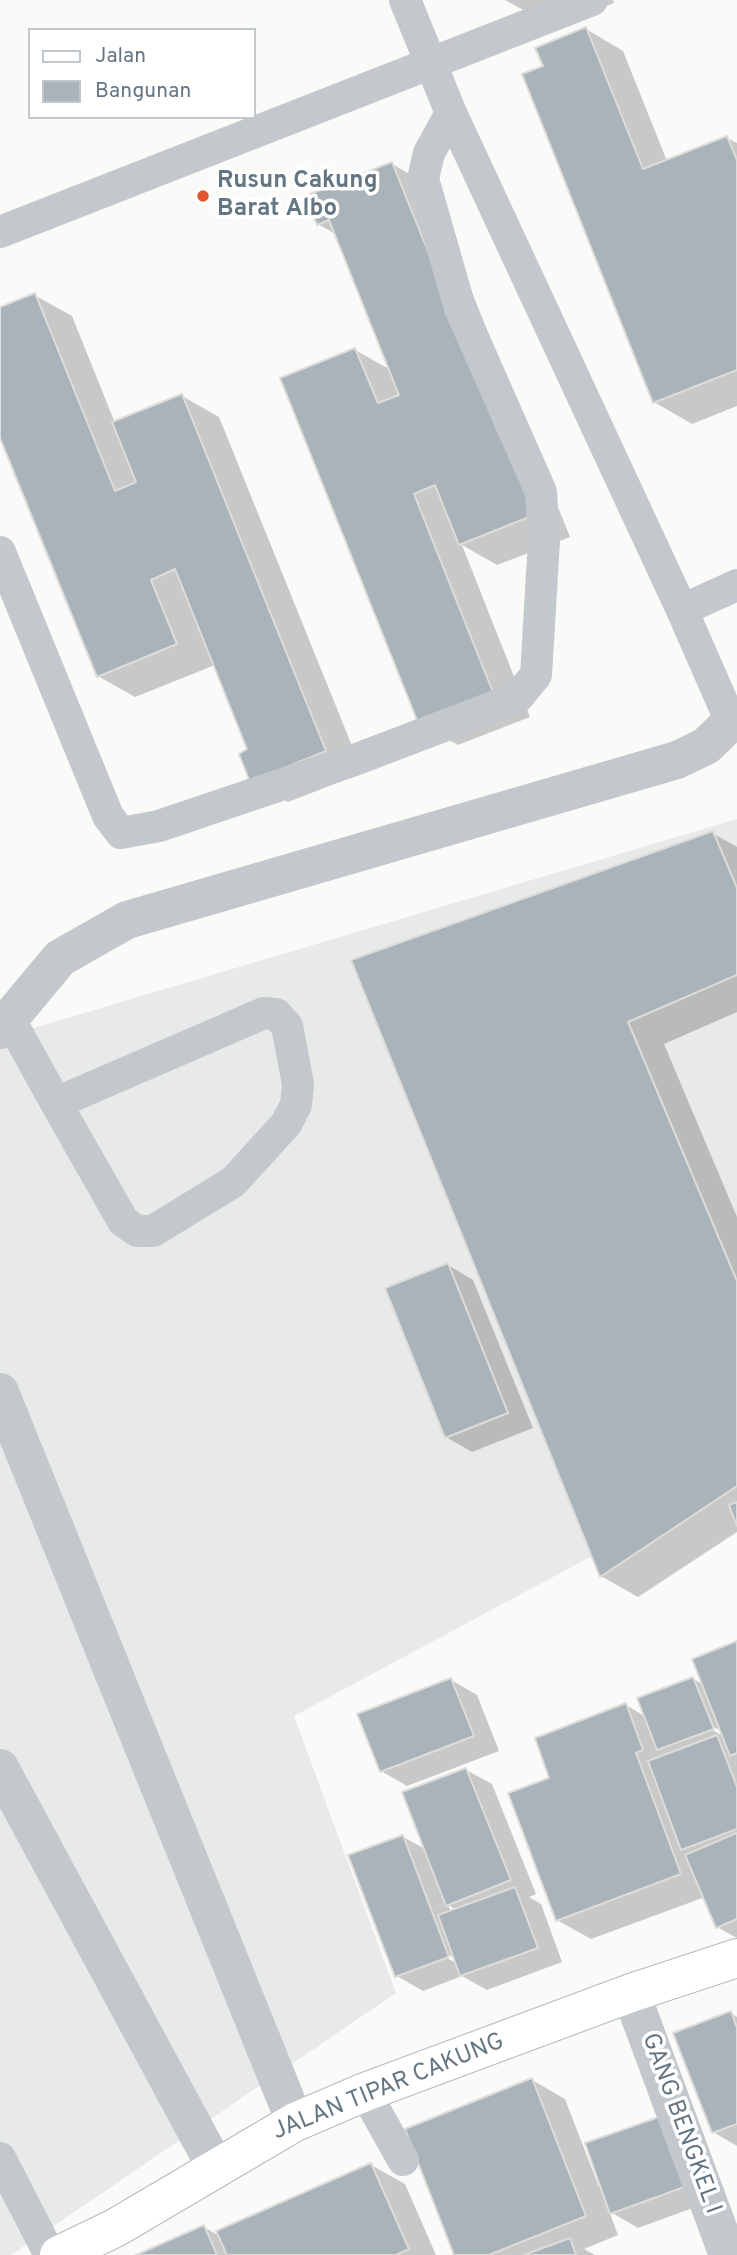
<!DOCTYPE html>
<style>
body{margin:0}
#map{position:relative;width:737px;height:2255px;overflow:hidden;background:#fafaf8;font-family:Overpass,sans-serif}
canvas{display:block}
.legend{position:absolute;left:28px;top:28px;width:228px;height:91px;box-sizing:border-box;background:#fff;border:2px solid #c1c8cd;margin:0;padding:9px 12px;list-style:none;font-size:21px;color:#657683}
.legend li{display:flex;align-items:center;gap:14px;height:35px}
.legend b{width:35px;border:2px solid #c1c8cd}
</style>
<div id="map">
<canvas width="737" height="2255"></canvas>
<ul class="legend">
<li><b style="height:9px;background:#fff"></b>Jalan</li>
<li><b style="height:19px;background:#aab3b9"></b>Bangunan</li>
</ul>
</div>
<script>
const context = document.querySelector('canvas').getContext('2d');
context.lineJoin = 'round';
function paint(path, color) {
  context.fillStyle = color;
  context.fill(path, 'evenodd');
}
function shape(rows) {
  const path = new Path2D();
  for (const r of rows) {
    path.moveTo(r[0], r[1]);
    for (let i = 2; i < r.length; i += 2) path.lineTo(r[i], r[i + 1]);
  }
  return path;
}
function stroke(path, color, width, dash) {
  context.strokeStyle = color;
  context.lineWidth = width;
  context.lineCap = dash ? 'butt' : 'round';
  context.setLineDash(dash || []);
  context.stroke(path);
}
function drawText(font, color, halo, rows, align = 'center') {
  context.font = font + ' Overpass,sans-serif';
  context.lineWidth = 7;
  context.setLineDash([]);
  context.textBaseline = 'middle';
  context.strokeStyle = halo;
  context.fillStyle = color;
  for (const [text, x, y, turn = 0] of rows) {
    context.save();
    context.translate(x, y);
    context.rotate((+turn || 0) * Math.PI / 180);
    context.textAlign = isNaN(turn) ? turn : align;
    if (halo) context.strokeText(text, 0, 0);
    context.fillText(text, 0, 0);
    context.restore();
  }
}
const built = shape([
 [737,819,737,1478,294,1716,396,1993,11,2255,0,2255,0,1038]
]);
const shadow = shape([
 [505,0,613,0,614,3,554,27],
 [586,29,623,51,667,161,727,138,737,143,737,406,692,424,654,402,545,67],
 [392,164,429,185,570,537,497,565,462,545,530,717,458,745,420,724,355,350,391,370,337,235,318,224],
 [34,295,72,316,115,423,182,396,219,417,363,773,288,802,251,781,250,750,215,665,135,697,98,676,0,433,0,309],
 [712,833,737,847,737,1012,664,1044,737,1217,737,1532,638,1597,601,1576,353,961],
 [448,1265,473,1280,533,1428,472,1452,446,1437],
 [737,1643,737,1938,717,1927,705,1897,591,1939,557,1920,551,1779,626,1705,646,1717,693,1679,704,1685],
 [707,1723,723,1732,723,1736,705,1726],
 [451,1680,477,1695,499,1751,407,1786,381,1771],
 [466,1770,492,1784,536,1894,529,1897,541,1904,562,1962,487,1990,462,1976,423,1991,397,1976,403,1837,427,1850],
 [448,1905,457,1910,451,1912],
 [442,1951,456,1959,456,1963,440,1954],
 [730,2013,737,2017,737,2146,713,2132],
 [532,2080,565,2099,599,2187,602,2186,587,2144,712,2201,638,2228,609,2211,618,2235,584,2249,595,2255,456,2255],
 [371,2165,405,2184,436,2255,141,2255,204,2227,221,2237]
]);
const building = shape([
 [586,27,643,169,727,136,737,160,737,370,653,403,522,74,543,66,535,48,586,27],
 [392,162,534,515,459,545,435,485,414,494,494,695,419,725,280,378,355,348,378,403,399,395,329,220,317,225,305,196,392,162],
 [35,293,115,491,136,482,112,422,182,394,326,751,250,782,239,754,247,749,175,569,151,580,177,644,97,677,0,438,0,307,35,293],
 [713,831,737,888,737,975,628,1022,737,1281,737,1486,600,1577,351,960,713,831],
 [448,1263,508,1413,445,1438,385,1288,448,1263],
 [737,1502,737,1526,729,1505,737,1502],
 [737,1641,737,1753,730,1756,692,1659,737,1641],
 [693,1677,714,1729,657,1750,637,1698,693,1677],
 [451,1678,474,1736,380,1772,357,1714,451,1678],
 [626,1703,643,1750,636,1753,681,1874,556,1921,508,1793,549,1778,535,1738,626,1703],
 [717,1735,737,1787,737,1829,681,1850,648,1761,717,1735],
 [466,1768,511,1880,446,1906,402,1792,466,1768],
 [737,1833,737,1919,716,1928,685,1855,737,1833],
 [403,1835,449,1957,395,1977,348,1855,403,1835],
 [515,1887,538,1948,460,1976,438,1915,515,1887],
 [731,2011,737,2028,737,2124,712,2133,673,2033,731,2011],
 [532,2078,586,2216,489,2255,454,2255,405,2129,532,2078],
 [662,2116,687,2186,610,2214,585,2143,662,2116],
 [371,2163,409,2249,396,2255,227,2255,216,2231,371,2163],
 [204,2225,217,2255,136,2255,204,2225],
 [570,2238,576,2255,524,2255,570,2238]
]);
const lane = shape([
 [405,0,451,113,682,610,731,722],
 [0,232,592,0],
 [0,552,108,816,121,833,159,826,357,759,517,698,536,675,544,541,541,492,460,308,423,179,429,153,451,113],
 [682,610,737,585],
 [9,1018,56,1103,123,1221,137,1231,153,1231,233,1182,286,1124,296,1105,298,1084,287,1026,276,1014,264,1013,56,1103],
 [365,2092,403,2160],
 [0,2158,50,2255]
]);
const street = shape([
 [0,1030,60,958,127,920,677,760,706,746,731,722,737,719],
 [0,1392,295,2122],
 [0,1768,216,2168],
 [631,1993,728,2255]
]);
const secondary = shape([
 [59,2255,115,2228,295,2122,365,2092,631,1993,737,1958]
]);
const markers = [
 [203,196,7,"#e4572e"]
];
const poiNames = [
 ["Rusun Cakung",217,182],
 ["Barat Albo",217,210]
];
const streetNames = [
 ["JALAN TIPAR CAKUNG",389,2088,-22],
 ["GANG BENGKEL I",680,2124,70]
];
paint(built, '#e8e9e9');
paint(shadow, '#0003');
paint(building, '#aab3b9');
stroke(building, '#dcdcda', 2);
stroke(secondary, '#b3babf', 40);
stroke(lane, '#c3c8cc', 32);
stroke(street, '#c3c8cc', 38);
stroke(secondary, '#fff', 38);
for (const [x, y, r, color] of markers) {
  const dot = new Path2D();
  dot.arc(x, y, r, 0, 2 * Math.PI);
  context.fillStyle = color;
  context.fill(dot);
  stroke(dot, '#fff', 2.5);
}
drawText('bold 24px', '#657683', '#fff', poiNames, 'left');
drawText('24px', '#657683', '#fff', streetNames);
</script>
